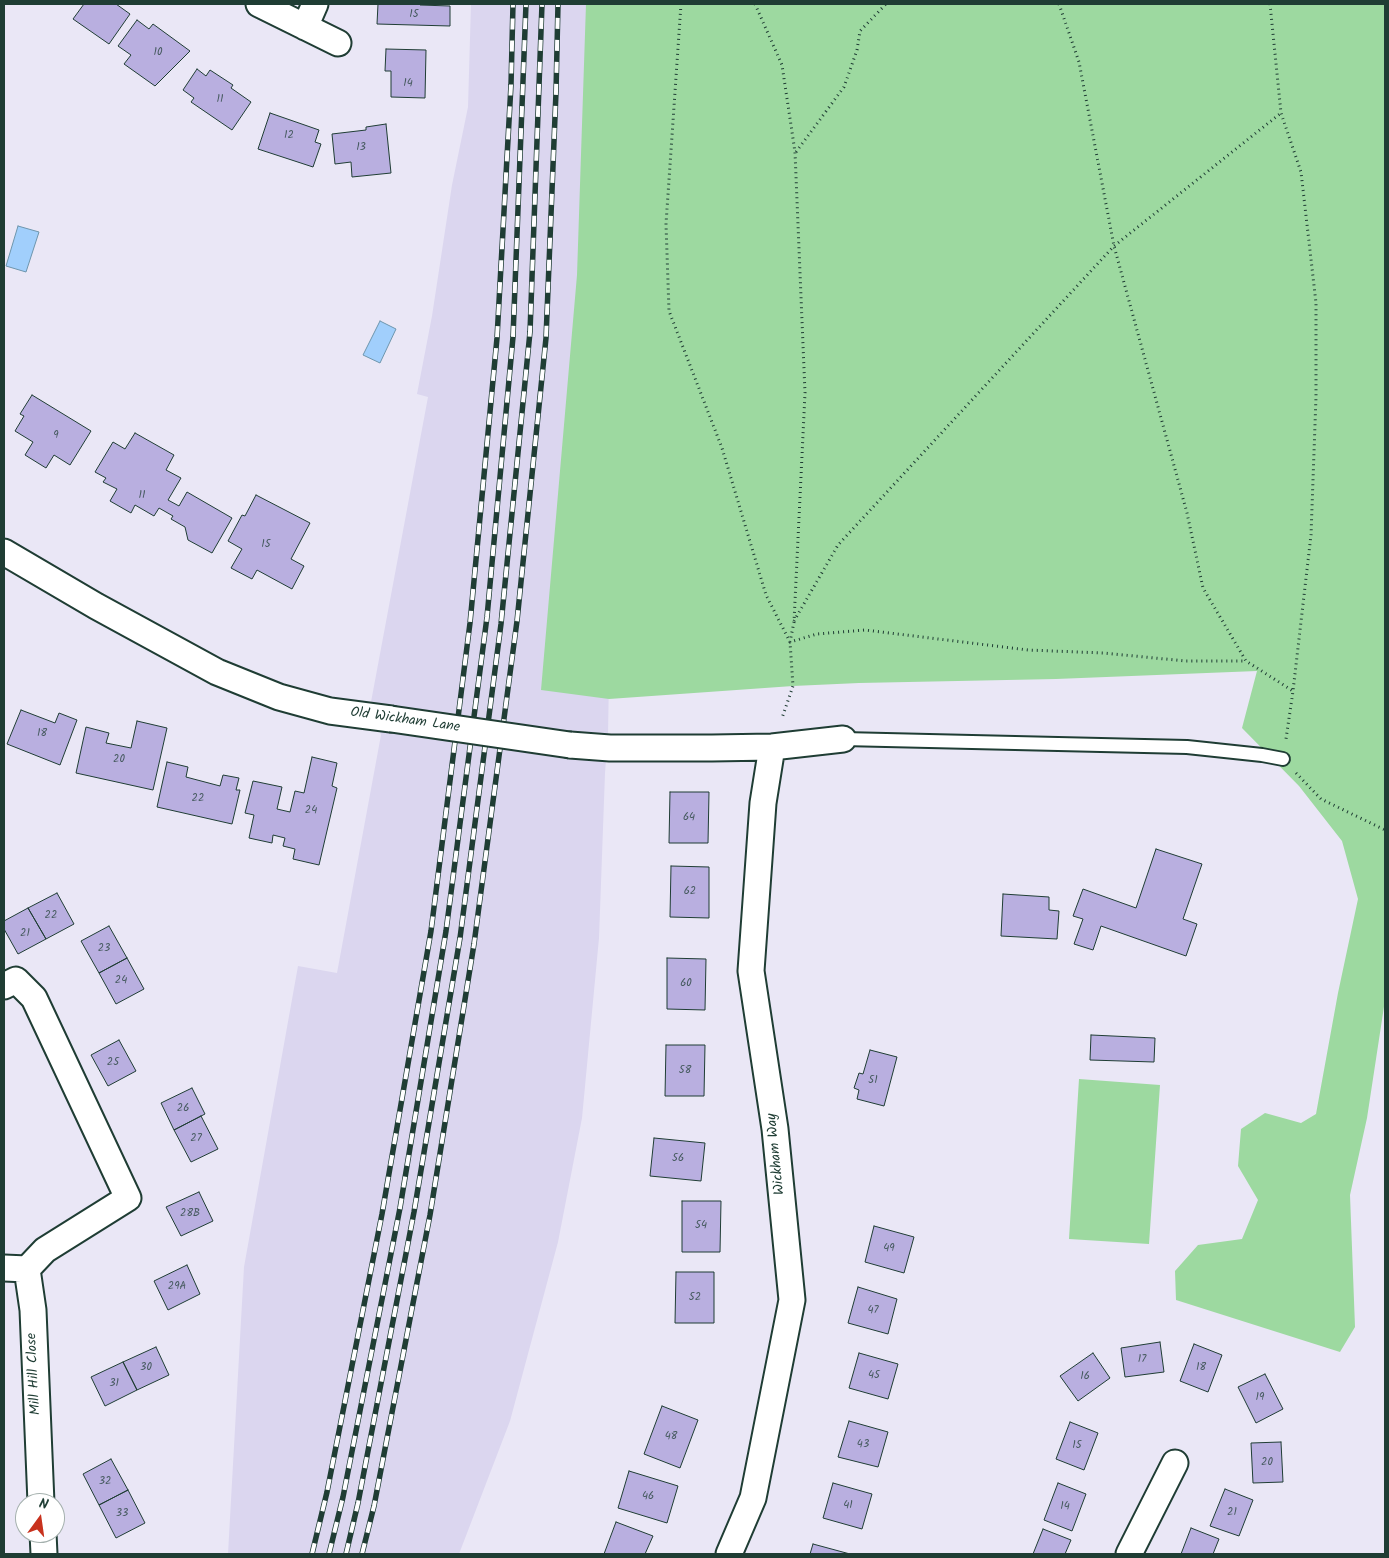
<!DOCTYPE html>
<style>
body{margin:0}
#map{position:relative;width:1389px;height:1558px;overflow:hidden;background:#eae7f6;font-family:Kalam,sans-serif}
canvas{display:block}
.frame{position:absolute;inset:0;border:5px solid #1f3d34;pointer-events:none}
.north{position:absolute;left:15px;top:1493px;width:50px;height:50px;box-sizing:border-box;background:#fff;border:1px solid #a5b1ae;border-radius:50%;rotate:14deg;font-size:14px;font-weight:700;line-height:20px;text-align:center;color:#1f3d34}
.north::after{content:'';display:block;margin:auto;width:18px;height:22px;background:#c8321e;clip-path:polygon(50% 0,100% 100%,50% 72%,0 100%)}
</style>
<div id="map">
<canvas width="1389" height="1558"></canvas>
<div class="frame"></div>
<div class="north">N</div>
</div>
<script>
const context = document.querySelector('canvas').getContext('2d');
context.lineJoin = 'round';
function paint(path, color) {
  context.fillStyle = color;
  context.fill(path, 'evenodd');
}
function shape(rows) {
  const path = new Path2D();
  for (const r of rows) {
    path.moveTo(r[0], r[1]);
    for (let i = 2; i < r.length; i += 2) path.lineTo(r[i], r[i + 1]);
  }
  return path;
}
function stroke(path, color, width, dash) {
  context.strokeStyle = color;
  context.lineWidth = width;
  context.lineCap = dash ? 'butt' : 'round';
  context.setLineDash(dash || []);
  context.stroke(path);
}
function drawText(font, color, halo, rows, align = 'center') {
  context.font = font + ' Kalam,sans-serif';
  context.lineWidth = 4;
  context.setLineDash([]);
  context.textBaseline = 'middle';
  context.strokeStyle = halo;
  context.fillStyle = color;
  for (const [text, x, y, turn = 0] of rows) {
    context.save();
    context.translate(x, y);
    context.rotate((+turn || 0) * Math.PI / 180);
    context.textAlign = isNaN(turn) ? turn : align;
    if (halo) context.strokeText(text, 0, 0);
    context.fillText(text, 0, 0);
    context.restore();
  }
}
const built = shape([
 [471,4,621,4,608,734,605,773,599,938,582,1118,558,1242,510,1421,459,1554,228,1554,244,1267,298,966,337,973,381,735,371,702,428,397,417,394,432,316,452,185,468,107]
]);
const green = shape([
 [586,4,1385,4,1385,1000,1367,1118,1350,1195,1355,1327,1340,1352,1176,1300,1175,1271,1198,1245,1242,1239,1258,1200,1238,1166,1241,1129,1265,1113,1301,1123,1316,1114,1338,993,1358,899,1342,841,1299,786,1242,728,1257,671,1056,679,859,683,793,686,609,699,541,690,577,275],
 [1079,1079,1160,1085,1149,1244,1069,1239]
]);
const water = shape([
 [18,226,39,232,26,272,6,266,18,226],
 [380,321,396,329,380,363,363,355,380,321]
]);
const building = shape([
 [84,4,116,4,130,14,109,44,73,19,84,4],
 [378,4,420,4,420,5,450,6,450,26,377,24,378,4],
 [137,20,149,29,153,24,190,51,155,86,124,64,131,55,118,46,137,20],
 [386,49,426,50,425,98,391,97,391,71,385,71,386,49],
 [197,69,206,76,210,70,233,85,231,88,251,102,232,130,191,102,194,98,183,90,197,69],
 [270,113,319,130,315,142,321,144,313,167,258,149,270,113],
 [386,124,391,173,352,177,351,162,335,164,332,134,366,130,366,127,386,124],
 [32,395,91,431,70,465,54,455,46,468,25,455,33,442,15,431,24,416,20,414,32,395],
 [135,433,174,455,166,470,181,478,168,500,179,506,187,492,232,518,212,553,188,540,185,527,171,519,173,516,159,508,154,516,135,505,131,513,110,501,117,489,103,482,106,478,95,472,113,442,125,449,135,433],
 [256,495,310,523,291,559,304,566,292,589,257,570,252,579,231,568,242,549,228,541,242,515,245,516,256,495],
 [21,710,55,723,59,713,77,720,60,765,7,744,21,710],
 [137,721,167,728,153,790,76,773,86,727,109,733,106,743,131,748,137,721],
 [312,757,337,763,332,786,337,788,319,865,293,859,295,849,283,846,285,838,273,835,272,843,249,838,254,815,245,813,253,781,282,787,277,809,290,812,295,791,304,793,312,757],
 [167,762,188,767,186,777,220,786,223,775,239,778,236,790,240,790,232,824,157,807,167,762],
 [670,792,709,792,708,843,669,843,670,792],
 [1156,849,1202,864,1183,919,1197,924,1186,956,1101,926,1093,950,1074,944,1083,919,1073,916,1083,889,1136,908,1156,849],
 [671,866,709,867,709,918,670,917,671,866],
 [57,893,74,924,46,939,28,908,57,893],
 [1003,894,1049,897,1049,910,1059,911,1057,939,1001,936,1003,894],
 [28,908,46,939,18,954,4,929,4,921,28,908],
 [109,926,127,958,99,973,81,941,109,926],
 [127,958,144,989,116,1004,99,973,127,958],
 [667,958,706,959,705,1010,667,1009,667,958],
 [1091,1035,1155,1038,1154,1062,1090,1060,1091,1035],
 [119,1040,136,1071,108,1086,91,1055,119,1040],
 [666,1045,705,1045,704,1096,665,1096,666,1045],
 [870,1050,897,1057,884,1106,857,1099,859,1090,854,1088,859,1073,863,1074,870,1050],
 [192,1088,205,1114,174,1130,161,1103,192,1088],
 [201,1116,218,1149,191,1162,174,1130,201,1116],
 [654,1138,705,1143,701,1181,650,1176,654,1138],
 [199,1192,213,1221,181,1236,166,1207,199,1192],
 [682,1201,721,1201,720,1252,682,1252,682,1201],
 [874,1226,914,1237,904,1273,865,1262,874,1226],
 [187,1265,200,1294,168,1310,154,1281,187,1265],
 [676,1272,714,1272,714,1323,675,1323,676,1272],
 [858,1287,897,1299,888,1334,848,1323,858,1287],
 [1160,1342,1164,1372,1125,1377,1121,1348,1160,1342],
 [1194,1344,1222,1355,1208,1392,1180,1381,1194,1344],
 [156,1347,169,1375,137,1390,123,1362,156,1347],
 [859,1353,898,1364,888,1399,849,1388,859,1353],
 [1093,1353,1110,1378,1078,1401,1060,1376,1093,1353],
 [123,1362,137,1390,105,1406,91,1377,123,1362],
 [1265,1374,1283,1409,1256,1423,1238,1387,1265,1374],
 [662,1406,698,1420,680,1468,644,1454,662,1406],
 [849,1421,888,1432,878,1467,838,1457,849,1421],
 [1070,1422,1098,1433,1084,1470,1056,1459,1070,1422],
 [1281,1442,1283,1482,1253,1483,1251,1443,1281,1442],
 [111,1459,128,1490,99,1505,83,1474,111,1459],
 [629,1471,678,1486,667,1523,618,1508,629,1471],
 [833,1483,872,1494,862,1529,823,1518,833,1483],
 [1058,1483,1086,1494,1072,1531,1044,1520,1058,1483],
 [1225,1489,1253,1500,1239,1536,1210,1526,1225,1489],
 [128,1490,145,1523,116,1538,99,1505,128,1490],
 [616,1522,653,1536,645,1554,604,1554,616,1522],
 [1191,1528,1219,1539,1213,1554,1181,1554,1191,1528],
 [1043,1529,1071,1540,1065,1554,1033,1554,1043,1529],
 [813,1544,850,1554,810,1554,813,1544]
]);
const path = shape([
 [681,4,666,224,669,311,722,448,766,595,790,642,817,634,865,630,1028,650,1103,653,1186,661,1246,661],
 [755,4,782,65,795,152,805,393,794,622,790,642,793,686,782,718],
 [1059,4,1079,62,1114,246,1187,513,1203,588,1246,661,1293,691],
 [1270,4,1281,113,1301,172,1316,303,1316,397,1311,535,1293,691,1286,739],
 [796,152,844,87,857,50,860,31,886,4],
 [794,621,838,545,1114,246,1281,113],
 [1296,773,1321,799,1385,830]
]);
const lane = shape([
 [843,739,1187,747,1262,755,1283,759]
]);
const street = shape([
 [259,4,338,43],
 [305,27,315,4],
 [4,552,96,606,217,672,279,697,330,711,391,719],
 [570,745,610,748,712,748,772,747,843,739],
 [4,986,16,980,34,998,128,1198,45,1250,27,1269],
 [4,1268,27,1269,33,1310,41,1503],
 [43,1533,44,1554],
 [729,1554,753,1498,792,1300,775,1129,751,971,763,803,772,747],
 [1129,1554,1175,1463]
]);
const rail = shape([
 [312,1554,327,1492,382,1214,431,931,470,623,497,338,511,85,513,4],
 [329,1554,343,1497,400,1208,446,931,487,617,513,337,526,4],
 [346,1554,358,1503,414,1212,460,938,501,624,530,332,542,4],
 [362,1554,374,1506,430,1215,474,944,517,621,546,338,556,92,558,4]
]);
const streetBridge = shape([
 [391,719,570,745]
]);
const numberNames = [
 ["15",414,15],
 ["10",158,53],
 ["14",408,84],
 ["11",220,100],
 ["12",289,136],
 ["13",361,148],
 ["9",56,436],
 ["11",142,496],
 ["15",266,545],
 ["18",42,734],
 ["20",119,760],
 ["22",198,799],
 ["24",311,811],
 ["64",689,818],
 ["62",690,892],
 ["22",51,916],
 ["21",25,934],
 ["23",104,949],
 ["24",121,981],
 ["60",686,984],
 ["25",113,1063],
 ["58",685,1071],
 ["51",873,1081],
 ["26",183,1109],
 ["27",196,1139],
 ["56",678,1159],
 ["28B",190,1214],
 ["54",701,1226],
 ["49",889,1249],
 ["29A",177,1287],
 ["52",695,1298],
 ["47",873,1311],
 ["17",1142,1360],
 ["30",146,1368],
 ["18",1201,1368],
 ["45",874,1376],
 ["16",1085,1377],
 ["31",114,1384],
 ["19",1260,1398],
 ["48",671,1437],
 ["43",863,1445],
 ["15",1077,1446],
 ["20",1267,1463],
 ["32",105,1482],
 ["46",648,1497],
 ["41",848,1506],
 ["14",1065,1507],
 ["21",1232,1513],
 ["33",122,1514]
];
const streetNames = [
 ["Old Wickham Lane",405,721,8],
 ["Wickham Way",777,1154,-96],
 ["Mill Hill Close",35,1374,-93]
];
paint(built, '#dbd6ef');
paint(green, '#9dd9a0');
paint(water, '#a1cffc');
stroke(water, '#6d95ac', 1);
paint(building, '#b9afe0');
stroke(building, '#1f3d34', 1);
stroke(lane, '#1f3d34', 16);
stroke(street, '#1f3d34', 29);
stroke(path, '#1f3d34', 3, [1, 4]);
stroke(lane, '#fff', 12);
stroke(street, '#fff', 25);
stroke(rail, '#1f3d34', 5.5);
stroke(rail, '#fff', 4, [11]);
stroke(streetBridge, '#1f3d34', 29, []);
stroke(streetBridge, '#fff', 25);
drawText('11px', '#465a5f', null, numberNames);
drawText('14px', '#1f3d34', '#fff', streetNames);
</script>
